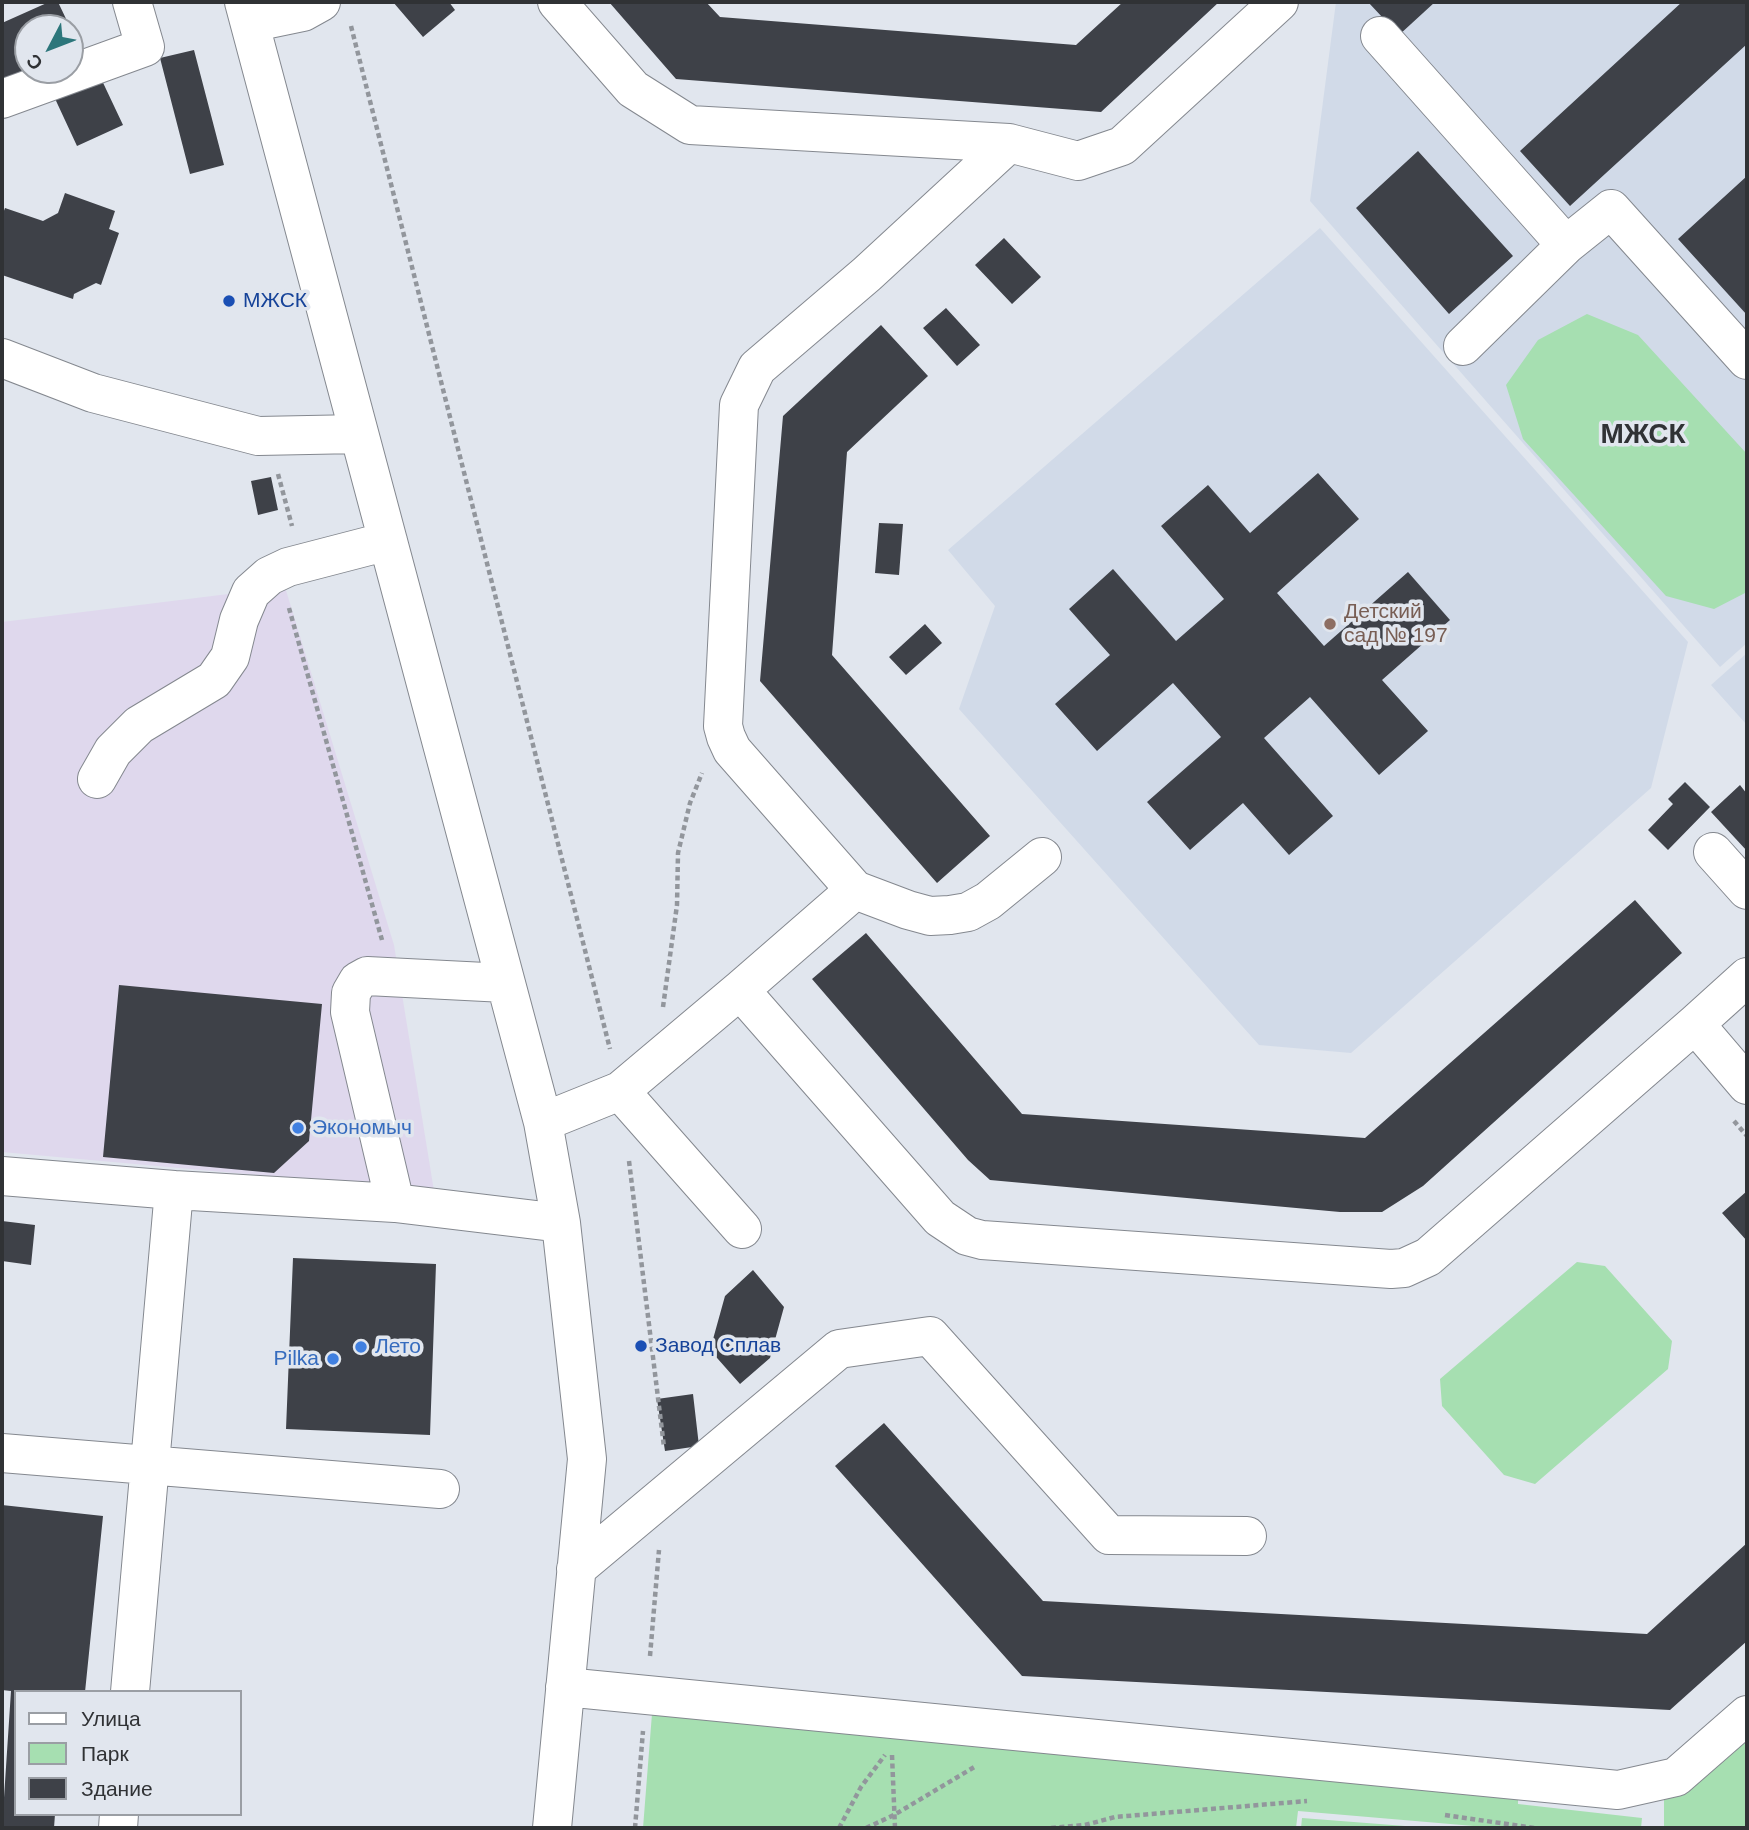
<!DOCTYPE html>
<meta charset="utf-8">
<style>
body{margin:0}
#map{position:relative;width:1749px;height:1830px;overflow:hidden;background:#e1e6ee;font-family:Helvetica,sans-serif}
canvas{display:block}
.frame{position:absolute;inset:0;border:4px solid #303235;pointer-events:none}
.legend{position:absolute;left:14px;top:1690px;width:228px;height:126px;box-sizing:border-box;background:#e1e6ee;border:2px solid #9a9ea4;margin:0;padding:9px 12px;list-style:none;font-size:21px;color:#303235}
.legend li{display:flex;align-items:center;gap:14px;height:35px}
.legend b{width:35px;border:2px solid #9a9ea4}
.north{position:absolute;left:14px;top:14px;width:70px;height:70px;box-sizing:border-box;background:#e1e6ee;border:2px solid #9a9ea4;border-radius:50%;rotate:228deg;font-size:19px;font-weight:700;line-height:28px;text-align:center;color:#303235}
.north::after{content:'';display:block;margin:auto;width:24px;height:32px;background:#2c767b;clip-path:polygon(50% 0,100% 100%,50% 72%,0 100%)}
</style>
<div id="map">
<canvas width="1749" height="1830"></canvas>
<div class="frame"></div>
<ul class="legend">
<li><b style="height:9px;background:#fff"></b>Улица</li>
<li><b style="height:19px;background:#a6dfb1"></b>Парк</li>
<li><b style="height:19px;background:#3e4148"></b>Здание</li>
</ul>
<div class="north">С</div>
</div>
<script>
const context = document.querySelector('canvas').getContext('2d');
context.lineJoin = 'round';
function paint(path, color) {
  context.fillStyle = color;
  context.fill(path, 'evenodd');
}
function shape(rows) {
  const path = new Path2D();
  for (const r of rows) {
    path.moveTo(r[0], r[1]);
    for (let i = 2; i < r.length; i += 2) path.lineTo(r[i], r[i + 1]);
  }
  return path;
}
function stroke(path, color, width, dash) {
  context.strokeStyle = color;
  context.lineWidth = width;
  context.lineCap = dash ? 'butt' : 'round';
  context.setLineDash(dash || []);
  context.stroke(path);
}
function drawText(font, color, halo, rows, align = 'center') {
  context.font = font + ' Helvetica,sans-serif';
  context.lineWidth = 7;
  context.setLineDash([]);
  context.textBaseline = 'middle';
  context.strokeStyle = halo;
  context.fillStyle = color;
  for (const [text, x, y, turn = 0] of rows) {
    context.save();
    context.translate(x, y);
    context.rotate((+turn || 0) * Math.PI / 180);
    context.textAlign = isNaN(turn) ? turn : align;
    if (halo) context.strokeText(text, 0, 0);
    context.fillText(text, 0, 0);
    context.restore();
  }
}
const built = shape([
 [1336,2,1747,2,1747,643,1720,667,1310,201],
 [1320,228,1688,642,1651,788,1351,1053,1259,1045,959,709,995,606,948,550],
 [1747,653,1747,725,1711,685]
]);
const industrial = shape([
 [285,587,394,945,434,1191,2,1152,2,622]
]);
const green = shape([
 [1587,314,1638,335,1747,454,1747,592,1714,609,1666,596,1523,439,1506,385,1538,340],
 [1577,1262,1605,1266,1672,1341,1668,1369,1535,1484,1504,1475,1442,1406,1440,1379],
 [653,1701,1518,1788,1518,1804,1642,1818,1641,1828,1497,1828,1298,1811,1296,1828,643,1828],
 [1747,1724,1747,1828,1664,1828,1664,1800],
 [1302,1818,1431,1828,1301,1828]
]);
const building = shape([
 [49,2,58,2,79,46,70,50,70,28,28,28,28,68,2,80,2,23],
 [393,2,449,2,455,10,423,37],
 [609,2,706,2,720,17,1076,45,1123,2,1219,2,1101,112,676,79],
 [1368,2,1435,2,1399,35],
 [1682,2,1747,2,1747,44,1570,206,1520,151],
 [194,50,224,165,190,174,160,58],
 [97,70,123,125,77,146,51,90],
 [1418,151,1513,256,1449,314,1356,208],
 [1747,176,1747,315,1678,239],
 [65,193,115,211,109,229,119,233,101,285,96,283,74,294,73,299,2,275,2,216,5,208,43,221,58,213],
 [1004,238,1041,277,1012,304,975,265],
 [946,308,980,345,957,366,923,328],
 [881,325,928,376,847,452,832,655,990,836,937,883,760,681,783,416],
 [1318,473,1359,519,1277,593,1324,646,1408,572,1450,620,1382,680,1428,731,1379,775,1310,697,1264,738,1333,816,1289,855,1243,803,1190,850,1147,802,1221,737,1173,683,1097,751,1055,704,1110,655,1069,609,1113,569,1176,641,1224,599,1161,526,1208,485,1250,533],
 [271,477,278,510,258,515,251,481],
 [879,523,903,524,899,575,875,573],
 [925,624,942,643,906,675,889,657],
 [1685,782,1710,807,1668,850,1648,830,1673,804,1668,799],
 [1740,785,1747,794,1747,851,1711,812],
 [1635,900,1682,953,1423,1186,1382,1212,1340,1212,990,1180,968,1160,812,979,866,933,1022,1114,1365,1138],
 [119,985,322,1004,309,1141,274,1173,103,1157],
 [1747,1191,1747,1241,1722,1213],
 [2,1221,35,1225,31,1265,2,1261],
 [293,1258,436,1264,430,1435,286,1429],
 [753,1270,784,1307,770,1358,740,1384,710,1350,725,1296],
 [693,1394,699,1446,665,1451,657,1399],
 [884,1423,1043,1601,1647,1634,1747,1543,1747,1641,1670,1710,1022,1676,835,1466],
 [2,1505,103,1516,85,1692,16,1692,16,1814,55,1814,54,1828,2,1828,11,1691,2,1690]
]);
const path = shape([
 [351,26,610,1049],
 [278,474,292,526],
 [289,608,382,940],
 [663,1007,677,905,678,853,690,803,702,773],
 [1734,1121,1747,1136],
 [629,1161,664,1447],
 [650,1656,659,1550],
 [892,1755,895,1828],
 [1445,1815,1534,1828],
 [635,1828,643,1731],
 [839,1828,861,1787,885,1755],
 [866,1828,894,1815,976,1766],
 [1051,1828,1085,1825,1115,1817,1307,1801]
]);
const minor = shape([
 [244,2,543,1122,561,1223,587,1459,552,1828],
 [557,2,633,89,690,125,1009,143,1078,161,1122,146,1279,2],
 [250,23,303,12,321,2],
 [1380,36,1566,245,1611,209,1747,360],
 [2,99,145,47,132,2],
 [1463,346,1566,245],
 [2,358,93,393,258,436,359,434],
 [97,779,113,751,139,725,214,680,230,657,239,620,251,592,269,576,288,567,388,541],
 [1713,852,1747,890],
 [855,890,908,910,930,916,950,915,968,912,988,901,1042,857],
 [740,990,855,890,732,750,726,737,723,726,739,405,757,368,867,274,1009,143],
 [1695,1024,1747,977],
 [620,1091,742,1229],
 [543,1122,620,1091,740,990,940,1218,967,1236,982,1240,1391,1269,1404,1268,1428,1257,1695,1024,1747,1085],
 [2,1176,174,1190,395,1203,561,1223],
 [395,1203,350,1012,351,993,358,981,367,976,505,983],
 [2,1453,440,1489],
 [576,1569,839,1349,930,1336,1109,1535,1247,1536],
 [565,1687,1618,1790,1676,1777,1747,1715],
 [130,1692,174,1190],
 [118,1828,119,1814]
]);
const markers = [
 [229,301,7,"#1a4fb4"],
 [1330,624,7,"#8d6e63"],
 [298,1128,7,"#3f7fe0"],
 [641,1346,7,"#1a4fb4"],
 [361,1347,7,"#3f7fe0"],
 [333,1359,7,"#3f7fe0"]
];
const transitNames = [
 ["МЖСК",243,301],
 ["Завод Сплав",655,1346]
];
const educationNames = [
 ["Детский",1344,612],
 ["сад № 197",1344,636]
];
const shopNames = [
 ["Экономыч",312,1128],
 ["Лето",375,1347],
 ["Pilka",319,1359,"right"]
];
const districtNames = [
 ["МЖСК",1643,435]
];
paint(built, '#d1dae8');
paint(industrial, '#dfd8ed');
paint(green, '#a6dfb1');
paint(building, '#3e4148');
stroke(minor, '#84888f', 40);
stroke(path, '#92969c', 4.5, [5, 3.5]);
stroke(minor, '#fff', 38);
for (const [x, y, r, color] of markers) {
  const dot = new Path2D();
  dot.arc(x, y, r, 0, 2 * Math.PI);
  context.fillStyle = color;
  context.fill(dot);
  stroke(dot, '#e1e6ee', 2.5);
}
drawText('21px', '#164399', '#e1e6ee', transitNames, 'left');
drawText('21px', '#785e54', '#e1e6ee', educationNames, 'left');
drawText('21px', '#366cbe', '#e1e6ee', shopNames, 'left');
drawText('bold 28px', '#303235', '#e1e6ee', districtNames);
</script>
